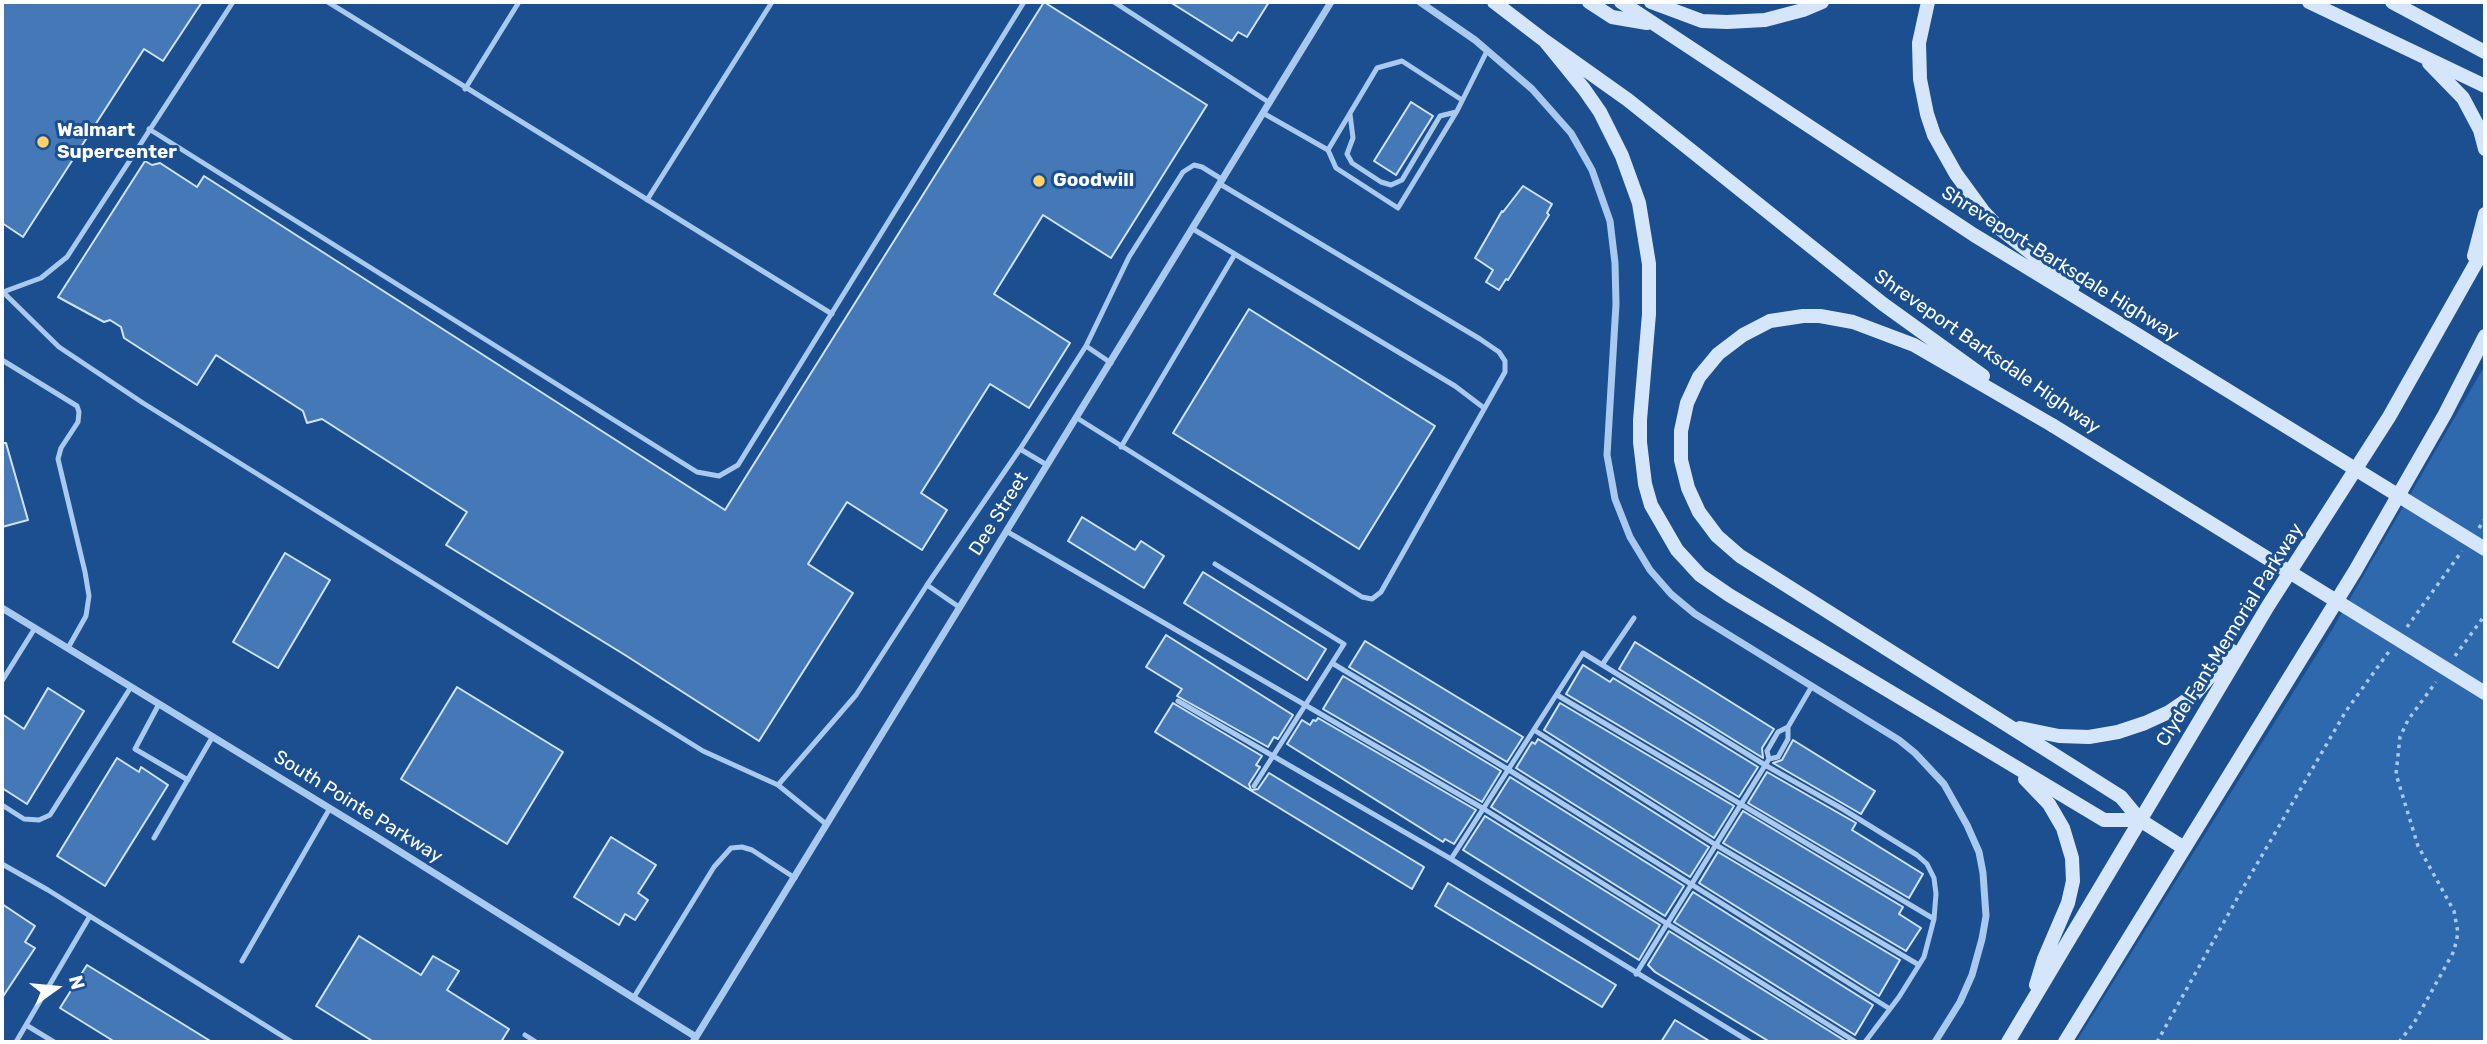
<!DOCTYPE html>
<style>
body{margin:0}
#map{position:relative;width:2487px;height:1044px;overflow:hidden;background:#1b4f8f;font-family:Rubik,sans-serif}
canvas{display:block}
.frame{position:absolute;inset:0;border:4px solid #fff;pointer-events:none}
.north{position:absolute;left:21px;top:953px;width:70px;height:70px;-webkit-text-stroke:5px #1b4f8f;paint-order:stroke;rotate:75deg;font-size:19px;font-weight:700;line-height:28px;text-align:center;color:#fff}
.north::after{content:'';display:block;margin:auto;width:24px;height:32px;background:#fff;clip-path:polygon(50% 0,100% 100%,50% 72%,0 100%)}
</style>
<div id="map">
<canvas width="2487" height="1044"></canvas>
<div class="frame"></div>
<div class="north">N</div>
</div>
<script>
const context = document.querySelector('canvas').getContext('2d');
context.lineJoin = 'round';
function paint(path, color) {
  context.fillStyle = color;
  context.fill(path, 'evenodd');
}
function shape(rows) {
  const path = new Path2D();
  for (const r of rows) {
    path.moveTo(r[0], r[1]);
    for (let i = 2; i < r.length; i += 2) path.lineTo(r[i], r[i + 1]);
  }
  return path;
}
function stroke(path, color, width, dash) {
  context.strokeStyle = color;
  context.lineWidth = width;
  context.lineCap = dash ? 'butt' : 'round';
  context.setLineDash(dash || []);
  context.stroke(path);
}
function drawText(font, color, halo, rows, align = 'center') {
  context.font = font + ' Rubik,sans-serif';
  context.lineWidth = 6;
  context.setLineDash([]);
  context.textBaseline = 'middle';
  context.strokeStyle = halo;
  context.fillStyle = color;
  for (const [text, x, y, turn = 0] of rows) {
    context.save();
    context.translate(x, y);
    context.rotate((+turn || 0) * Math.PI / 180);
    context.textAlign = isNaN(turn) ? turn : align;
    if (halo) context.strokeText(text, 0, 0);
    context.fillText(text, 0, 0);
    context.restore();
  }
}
const green = shape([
 [2485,365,2485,1042,2076,1042,2332,630]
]);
const building = shape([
 [2,2,202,2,163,61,144,49,23,237,2,223,2,2],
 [1044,2,1207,105,1111,258,1043,215,994,294,1070,343,1029,408,990,384,921,493,947,510,922,550,847,502,808,564,853,593,759,741,625,655,446,545,467,512,322,419,307,423,303,411,216,355,197,385,124,338,121,327,110,320,104,322,58,297,145,161,152,165,160,163,197,187,204,176,725,510,1044,2],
 [1170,2,1269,2,1247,37,1238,32,1232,41,1170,2],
 [1411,102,1433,116,1396,175,1374,161,1411,102],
 [1523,186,1552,204,1547,213,1549,215,1508,280,1506,279,1499,290,1486,282,1493,270,1475,258,1502,211,1503,212,1523,186],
 [1249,309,1435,426,1359,549,1173,433,1249,309],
 [2,443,6,443,28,520,2,527,2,443],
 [1082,517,1135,550,1141,541,1164,556,1144,588,1068,541,1082,517],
 [285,553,330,580,278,668,233,642,285,553],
 [1203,572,1326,649,1307,680,1184,603,1203,572],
 [1166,635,1293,715,1278,739,1274,737,1268,747,1177,696,1182,689,1146,667,1166,635],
 [1365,641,1523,737,1507,762,1349,667,1365,641],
 [1635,642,1774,729,1762,748,1763,758,1619,669,1635,642],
 [1583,665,1610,682,1613,678,1758,767,1739,797,1566,694,1583,665],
 [1343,676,1501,771,1482,802,1323,709,1343,676],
 [457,687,563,752,507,844,401,779,457,687],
 [48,688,84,711,27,804,2,788,2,714,24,729,48,688],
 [1173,703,1262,756,1256,765,1260,767,1249,784,1251,790,1258,789,1269,773,1424,867,1412,889,1155,732,1173,703],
 [1560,703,1734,806,1714,838,1544,730,1560,703],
 [1318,718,1476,810,1454,844,1445,839,1443,842,1287,744,1302,720,1310,725,1313,720,1316,721,1318,718],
 [1538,739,1709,847,1690,877,1516,768,1532,742,1535,744,1538,739],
 [1793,740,1875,791,1861,814,1773,763,1782,760,1793,740],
 [117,758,139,772,141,767,168,785,105,886,57,856,117,758],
 [1767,772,1856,823,1852,830,1923,874,1909,898,1748,803,1767,772],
 [1510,777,1684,886,1665,916,1491,807,1510,777],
 [1743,811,1903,907,1899,914,1921,928,1906,951,1723,843,1743,811],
 [1485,816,1660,925,1639,960,1463,850,1485,816],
 [611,837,656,865,638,893,648,900,635,920,625,914,619,925,574,897,611,837],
 [1718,852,1900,960,1879,996,1699,883,1718,852],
 [1448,883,1616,985,1602,1007,1435,906,1448,883],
 [1693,892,1873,1005,1855,1035,1674,922,1693,892],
 [2,904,35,926,25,942,35,948,2,998,2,904],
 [1669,931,1847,1042,1770,1042,1655,972,1648,965,1669,931],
 [359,936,421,975,433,956,459,971,447,990,509,1029,501,1042,374,1042,316,1006,359,936],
 [87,965,212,1042,115,1042,60,1008,87,965],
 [1675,1020,1711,1042,1661,1042,1675,1020]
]);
const path = shape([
 [2479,528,2485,519],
 [2407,627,2462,551],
 [2455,656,2485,615],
 [2157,1042,2243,888,2346,711,2390,650],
 [2399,1042,2414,1023,2454,951,2458,933,2454,911,2418,846,2396,774,2400,737,2408,720,2436,682]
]);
const lane = shape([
 [328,2,832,314],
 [1114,2,1270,103],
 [465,89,519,2],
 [1263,113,1328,150,1336,168,1398,208,1457,111,1487,51],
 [1350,114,1353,138,1347,154,1352,163,1381,182,1391,185,1402,180,1440,116,1456,112],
 [149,129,697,472,719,476,738,465,1024,2],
 [1328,150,1377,68,1402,61,1462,100],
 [647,200,772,2],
 [1193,229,1455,386,1484,408],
 [3,292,59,347,143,403,703,751,778,785,826,824],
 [3,292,41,278,67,257,233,2],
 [1086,346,1111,363],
 [2,360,77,406,79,412,78,422,61,448,58,459,85,572,89,596,86,616,68,648],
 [1077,418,1362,597,1372,599,1381,592,1505,372,1505,361,1499,352,1480,339,1220,184],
 [1121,447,1235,254],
 [1020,449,1047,465],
 [1006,531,1484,809,1856,1042],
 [1215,564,1344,644,1254,786],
 [927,585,959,607],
 [1332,663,1509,770,1890,1009],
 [1602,665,1634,618],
 [2,681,35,628],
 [1557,695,1934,919],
 [1178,701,1451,859],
 [159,704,135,749,188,780],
 [1788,727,1778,732,1767,751,1769,759,1778,757,1788,739,1788,727,1812,686],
 [1534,730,1716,845,1919,965],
 [778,785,856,695,927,585,1020,449,1086,346,1129,257,1183,172,1194,165,1202,167,1223,180],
 [2,805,24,819,39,820,50,815,131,687],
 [154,838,213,736],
 [2,864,48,890,292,1042],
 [242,961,330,808],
 [1636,974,1769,759],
 [634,997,714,867,731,848,742,847,752,850,795,878],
 [26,1025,54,1042],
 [525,1035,536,1042],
 [16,1042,90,916],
 [1750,1042,1451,859,1583,653,1765,765,1841,808,1917,855,1927,864,1934,878,1936,894,1934,919,1924,957,1899,997,1865,1042]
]);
const street = shape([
 [1420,2,1475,40,1532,89,1571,133,1592,170,1610,221,1615,263,1616,304,1607,455,1615,499,1630,537,1650,570,1671,594,1695,614,1899,740,1915,753,1944,784,1967,825,1979,852,1983,873,1986,916,1982,939,1972,975,1960,1002,1935,1042],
 [2,608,375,836,696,1037],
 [693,1042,1331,2]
]);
const secondary = shape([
 [1494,2,1545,41,1628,100,1883,304,1983,376],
 [1589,2,1612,17,1647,23],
 [1621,2,1974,235,2120,324],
 [1651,2,1702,21,1727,22,1765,20,1803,10,1822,2],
 [1928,2,1919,43,1920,79,1927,114,1934,135,1956,174,1983,211,1999,228,2073,286],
 [2309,2,2485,86],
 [2392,2,2485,52],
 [1545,41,1584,89,1600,112,1622,156,1639,203,1649,264,1649,314,1640,420,1640,442,1645,484,1651,505,1677,550,1700,575,1729,595,2104,820,2140,820],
 [2429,63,2463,98,2480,130,2485,149],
 [2474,256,2485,214],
 [2052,425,1914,345,1853,322,1820,316,1803,316,1770,321,1743,335,1718,354,1699,377,1687,403,1681,431,1681,460,1688,488,1699,512,1717,536,1740,556,2121,797,2140,820,2184,848],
 [2020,728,2059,736,2089,737,2118,732,2145,723,2169,712,2194,695,2232,651],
 [2025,779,2049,804,2063,828,2072,858,2073,881,2068,903,2044,959,2036,985],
 [2008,1042,2268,606,2389,417,2485,247],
 [2065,1042,2355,571,2445,414,2485,336]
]);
const secondaryBridge = shape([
 [2120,324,2485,549],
 [2052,425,2485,693]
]);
const markers = [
 [43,142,7,"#ffd166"],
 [1039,181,7,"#ffd166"]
];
const poiNames = [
 ["Walmart",57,131],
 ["Supercenter",57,153],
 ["Goodwill",1053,181]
];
const streetNames = [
 ["Shreveport-Barksdale Highway",2060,264,32],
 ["Shreveport Barksdale Highway",1987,352,35],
 ["Dee Street",999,514,-58],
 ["Clyde Fant Memorial Parkway",2230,635,-58],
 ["South Pointe Parkway",358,807,32]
];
paint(green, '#2e69ad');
paint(building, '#4478b7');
stroke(building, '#cfe3fa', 2);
stroke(path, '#a9c9ee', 3.5, [3.5, 5]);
stroke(lane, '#a9c9ee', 5);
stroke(street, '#a9c9ee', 7);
stroke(secondary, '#d6e6fa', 14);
stroke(secondaryBridge, '#d6e6fa', 14);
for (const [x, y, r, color] of markers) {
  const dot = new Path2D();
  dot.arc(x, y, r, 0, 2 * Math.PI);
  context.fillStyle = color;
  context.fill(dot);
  stroke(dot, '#1b4f8f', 2.5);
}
drawText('bold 19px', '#fff', '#1b4f8f', poiNames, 'left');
drawText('19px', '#fff', '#1b4f8f', streetNames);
</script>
